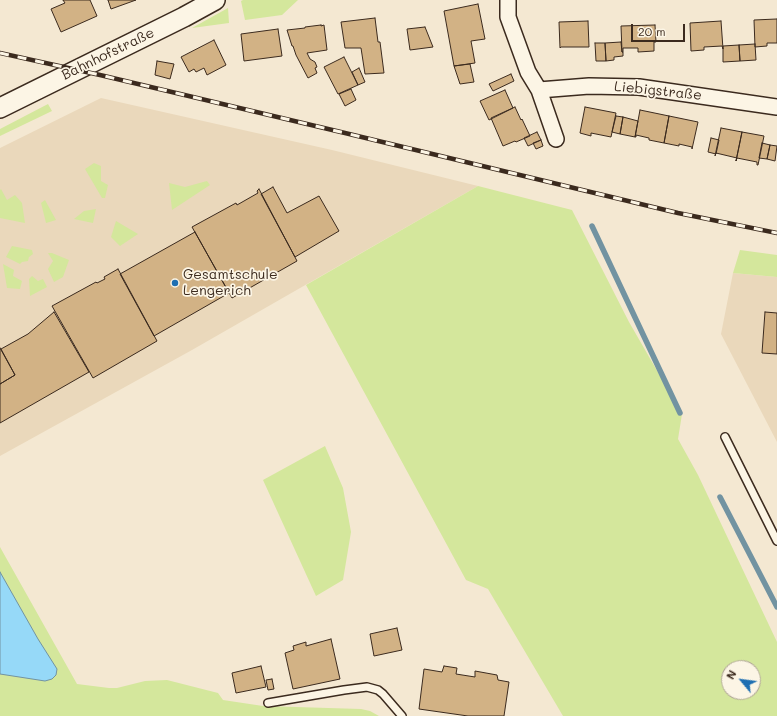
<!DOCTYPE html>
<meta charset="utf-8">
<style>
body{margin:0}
#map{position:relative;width:777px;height:716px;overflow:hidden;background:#f4e8d2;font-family:Mali,sans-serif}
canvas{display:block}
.north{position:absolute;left:721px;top:660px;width:40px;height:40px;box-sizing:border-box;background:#fcf5e5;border:1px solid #afa495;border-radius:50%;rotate:299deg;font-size:11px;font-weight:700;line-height:16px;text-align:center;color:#3b2a1e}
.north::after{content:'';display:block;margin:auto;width:14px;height:18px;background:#1f6fb2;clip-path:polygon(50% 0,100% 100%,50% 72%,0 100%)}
.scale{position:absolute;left:631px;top:24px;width:54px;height:18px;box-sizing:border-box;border:2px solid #3b2a1e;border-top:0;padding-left:5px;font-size:12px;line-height:14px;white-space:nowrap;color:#3b2a1e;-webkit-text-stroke:3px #fcf5e5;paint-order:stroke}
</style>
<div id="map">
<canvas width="777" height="716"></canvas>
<div class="north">N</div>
<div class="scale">20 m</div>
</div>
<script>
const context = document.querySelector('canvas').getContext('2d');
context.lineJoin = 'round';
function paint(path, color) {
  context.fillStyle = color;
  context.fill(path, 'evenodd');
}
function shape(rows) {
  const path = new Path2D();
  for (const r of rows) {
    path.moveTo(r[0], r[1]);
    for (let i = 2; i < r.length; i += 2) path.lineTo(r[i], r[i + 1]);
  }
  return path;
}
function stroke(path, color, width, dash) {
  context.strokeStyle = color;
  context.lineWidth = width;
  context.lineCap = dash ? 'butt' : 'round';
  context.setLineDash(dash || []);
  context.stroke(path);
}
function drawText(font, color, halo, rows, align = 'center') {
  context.font = font + ' Mali,sans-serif';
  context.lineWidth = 3.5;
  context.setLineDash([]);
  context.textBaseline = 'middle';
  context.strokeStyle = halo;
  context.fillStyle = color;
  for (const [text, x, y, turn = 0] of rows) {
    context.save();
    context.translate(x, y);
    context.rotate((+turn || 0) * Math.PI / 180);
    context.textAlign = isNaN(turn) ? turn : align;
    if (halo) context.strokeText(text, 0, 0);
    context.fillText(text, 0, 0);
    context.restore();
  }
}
const built = shape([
 [101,98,332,150,478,186,192,350,0,456,0,148],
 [733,273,777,277,777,442,721,334]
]);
const green = shape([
 [243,0,298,0,282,15,245,20,241,1],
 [228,8,229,23,192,28],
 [48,104,52,111,0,136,0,129],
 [94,163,101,166,101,181,108,185,105,198,102,198,85,169],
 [207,181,210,185,172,210,169,183,185,187],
 [478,186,572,210,629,322,682,414,678,439,698,475,777,642,777,716,563,716,488,589,466,580,306,285],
 [729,668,753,668,753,692,729,692],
 [1,189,7,200,15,195,22,203,25,223,0,218,0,190],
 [45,200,56,220,46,223,41,203],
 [96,209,93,223,74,219,84,211],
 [116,221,138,234,120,246,111,237],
 [12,246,32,250,33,254,29,257,28,261,22,262,20,264,6,257],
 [740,250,777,255,777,277,733,273],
 [48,253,52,253,69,260,63,277,54,282,48,269,53,261],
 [3,264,14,270,13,276,22,281,20,289,7,288],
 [32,276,38,281,43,279,47,287,30,296,29,279],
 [325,446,343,488,351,532,343,580,316,596,263,480],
 [0,547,77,684,109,688,117,688,145,681,167,680,218,693,223,700,263,706,361,709,370,711,379,716,0,716]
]);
const water = shape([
 [0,572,38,639,57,669,56,675,52,679,45,681,0,674,0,572]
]);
const stream = shape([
 [592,226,680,413],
 [720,497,777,607]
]);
const building = shape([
 [63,0,90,0,97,16,61,32,51,9,65,3,63,0],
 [108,0,136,0,111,9,108,0],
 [478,4,485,39,471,41,475,63,454,66,444,11,478,4],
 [375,18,378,42,380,42,384,73,365,74,361,48,345,48,341,22,375,18],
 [777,19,777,43,767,43,767,46,755,47,754,20,777,19],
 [588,21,589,47,561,47,560,48,559,22,588,21],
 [721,21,723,49,722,46,704,47,704,50,691,51,690,23,721,21],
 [321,25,321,26,324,25,327,50,307,53,310,59,315,62,317,67,315,68,317,73,308,78,296,55,293,46,292,46,287,30,305,28,305,27,321,25],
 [655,25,656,42,654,42,654,51,638,52,638,48,623,48,623,52,622,52,621,26,655,25],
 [425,27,433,47,410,50,407,29,425,27],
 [278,29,282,56,244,61,241,34,278,29],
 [214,40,226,65,207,75,204,68,196,72,194,69,189,72,181,57,214,40],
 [621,42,622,52,623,52,623,56,614,57,614,60,606,61,605,43,621,42],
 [595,43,605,43,606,61,596,61,595,43],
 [755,44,756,60,740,61,739,45,755,44],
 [739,45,740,61,723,62,723,46,739,45],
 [344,57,358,85,338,94,324,67,344,57],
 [157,61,174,64,170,79,155,75,157,61],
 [470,64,474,82,460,84,454,66,470,64],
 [359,68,365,82,358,85,352,72,359,68],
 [511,74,514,81,493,91,489,84,511,74],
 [351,89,356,100,345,106,339,94,351,89],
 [505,90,513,108,489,120,480,101,505,90],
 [515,107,521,120,522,119,530,136,516,142,515,141,503,146,491,118,515,107],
 [585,107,616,113,611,137,591,133,591,136,580,133,585,107],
 [640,110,669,116,664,143,649,140,649,138,636,135,636,137,635,137,640,110],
 [616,116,623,117,620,134,612,132,616,116],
 [669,116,698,122,692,149,692,147,679,144,679,146,664,143,669,116],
 [623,117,638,121,635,137,620,134,623,117],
 [721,128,742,132,736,161,737,158,716,153,715,156,721,128],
 [537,132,541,140,528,146,524,138,537,132],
 [742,132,764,136,758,165,757,165,757,162,737,158,736,161,742,132],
 [711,138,719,140,716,154,708,152,711,138],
 [541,140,543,146,536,149,533,143,541,140],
 [762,143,770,145,767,159,759,158,762,143],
 [770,145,777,146,775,161,767,159,770,145],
 [273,187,287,213,319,196,339,231,295,257,261,194,273,187],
 [259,189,297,261,232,298,192,227,236,203,237,205,258,193,257,191,259,189],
 [195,232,229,293,154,336,120,274,195,232],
 [118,269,157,341,93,378,52,306,96,282,97,283,105,279,104,277,118,269],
 [54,312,89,372,0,423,0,384,15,375,1,349,28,334,54,312],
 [765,312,777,313,777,354,762,353,765,312],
 [0,348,15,375,0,384,0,348],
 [397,628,402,650,374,656,370,634,397,628],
 [331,639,340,679,293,689,285,653,294,650,293,646,306,642,306,646,331,639],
 [261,666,266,687,236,693,232,673,261,666],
 [444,666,457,668,456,674,475,677,475,671,497,675,498,680,509,682,504,716,468,716,419,709,424,669,442,672,444,666],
 [272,679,274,689,268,690,266,680,272,679]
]);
const service = shape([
 [725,437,777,541],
 [268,703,344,690,367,687,378,690,383,694,402,716]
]);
const minor = shape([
 [508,0,508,17,528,72,539,90,556,139],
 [539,90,589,86,639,87,777,107]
]);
const tertiary = shape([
 [0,108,184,17,215,0]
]);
const rail = shape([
 [0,53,100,75,345,133,678,213,777,233]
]);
const markers = [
 [175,283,4,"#1f6fb2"]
];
const streetNames = [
 ["Bahnhofstraße",108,54,-26],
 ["Liebigstraße",658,91,6]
];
const poiNames = [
 ["Gesamtschule",183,275],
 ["Lengerich",183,291]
];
paint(built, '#ead8bb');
paint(green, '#d4e79c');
paint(water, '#96d9f8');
stroke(water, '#7293a1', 1);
stroke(stream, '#7293a1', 5.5);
paint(building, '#d2b285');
stroke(building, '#3b2a1e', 1);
stroke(service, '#3b2a1e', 10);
stroke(minor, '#3b2a1e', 18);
stroke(tertiary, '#3b2a1e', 22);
stroke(service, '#fcf5e5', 7);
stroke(minor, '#fcf5e5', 15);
stroke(tertiary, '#fcf5e5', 19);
stroke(rail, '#3b2a1e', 4.5);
stroke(rail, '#fcf5e5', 3, [9]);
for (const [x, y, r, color] of markers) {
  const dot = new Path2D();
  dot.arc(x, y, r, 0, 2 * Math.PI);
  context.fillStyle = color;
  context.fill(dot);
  stroke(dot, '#fcf5e5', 1.5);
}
drawText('14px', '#3b2a1e', '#fcf5e5', streetNames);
drawText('14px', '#3b2a1e', '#fcf5e5', poiNames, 'left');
</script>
